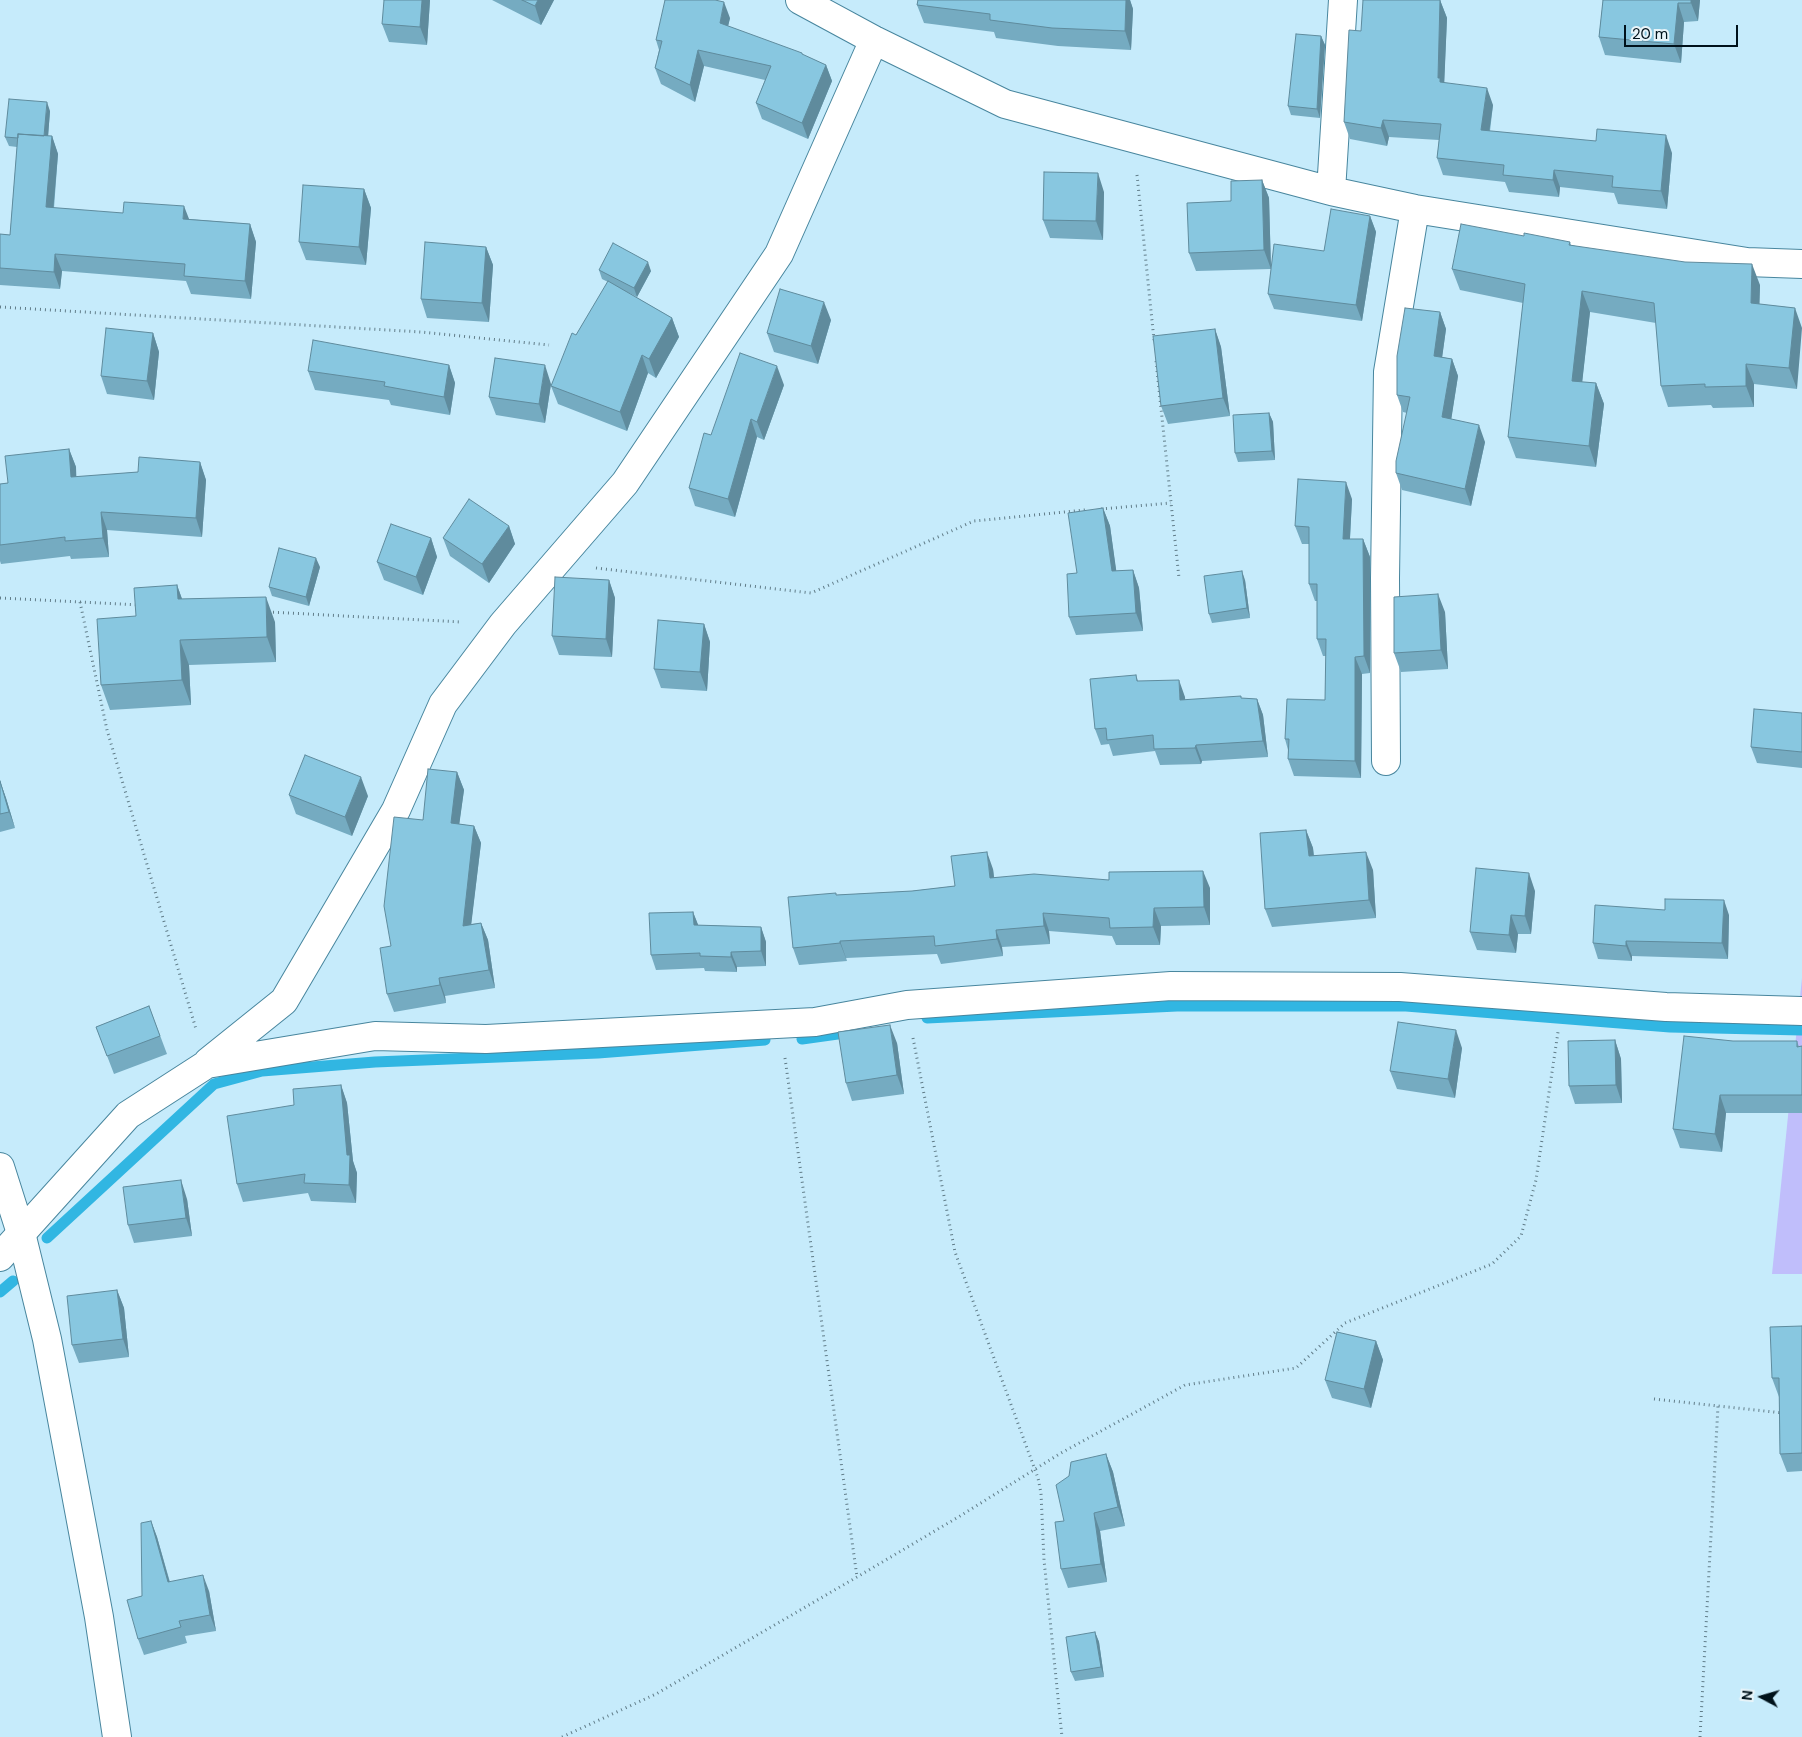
<!DOCTYPE html>
<style>
body{margin:0}
#map{position:relative;width:1802px;height:1737px;overflow:hidden;background:#c6ebfb;font-family:"DM Sans",sans-serif}
canvas{display:block}
.north{position:absolute;left:1737px;top:1672px;width:50px;height:50px;-webkit-text-stroke:4px #e8f4f9;paint-order:stroke;rotate:276deg;font-size:14px;font-weight:700;line-height:20px;text-align:center;color:#00121b}
.north::after{content:'';display:block;margin:auto;width:18px;height:22px;background:#00121b;clip-path:polygon(50% 0,100% 100%,50% 72%,0 100%)}
.scale{position:absolute;left:1624px;top:25px;width:114px;height:22px;box-sizing:border-box;border:2px solid #00121b;border-top:0;padding-left:6px;font-size:15px;line-height:18px;white-space:nowrap;color:#00121b;-webkit-text-stroke:4px #e8f4f9;paint-order:stroke}
</style>
<div id="map">
<canvas width="1802" height="1737"></canvas>
<div class="north">N</div>
<div class="scale">20 m</div>
</div>
<script>
const context = document.querySelector('canvas').getContext('2d');
context.lineJoin = 'round';
function paint(path, color) {
  context.fillStyle = color;
  context.fill(path, 'evenodd');
}
function shape(rows) {
  const path = new Path2D();
  for (const r of rows) {
    path.moveTo(r[0], r[1]);
    for (let i = 2; i < r.length; i += 2) path.lineTo(r[i], r[i + 1]);
  }
  return path;
}
function stroke(path, color, width, dash) {
  context.strokeStyle = color;
  context.lineWidth = width;
  context.lineCap = dash ? 'butt' : 'round';
  context.setLineDash(dash || []);
  context.stroke(path);
}
const green = shape([
 [1802,978,1802,1274,1772,1274]
]);
const stream = shape([
 [927,1018,1177,1006,1406,1006,1670,1027,1802,1030],
 [802,1039,852,1032],
 [47,1238,214,1084,262,1071,375,1062,598,1053,765,1040],
 [0,1292,13,1281]
]);
const path = shape([
 [1137,175,1154,340],
 [0,307,421,332,549,345],
 [1156,361,1179,578],
 [1101,509,1171,503],
 [596,568,811,593,974,521,1085,510],
 [0,598,139,605],
 [80,602,107,730,196,1029],
 [268,612,461,622],
 [913,1038,955,1252,1038,1478,1041,1493,1044,1560,1062,1737],
 [785,1058,857,1577],
 [1654,1399,1783,1413],
 [562,1737,656,1694,857,1577,960,1516,1061,1453,1185,1385,1296,1368,1345,1323,1492,1264,1521,1236,1536,1180,1558,1032],
 [1700,1737,1718,1406]
]);
const minor = shape([
 [800,0,874,40,1005,104,1331,191,1415,209,1747,262,1802,264],
 [1331,191,1343,0],
 [1386,761,1385,578,1388,372,1415,209],
 [208,1062,284,1001,396,810,443,704,503,624,625,483,779,254,874,40],
 [0,1257,128,1115,207,1064,375,1036,486,1039,815,1022,907,1005,1171,986,1400,987,1666,1007,1802,1011]
]);
const tertiary = shape([
 [0,1167,21,1233,47,1339,99,1617,117,1737]
]);
const wall = shape([
 [430,0,427,45,389,42,382,24],
 [492,0,554,0,541,25],
 [918,0,1130,0,1133,9,1131,50,1058,46,996,38,994,32,924,23,917,5],
 [1440,0,1447,18,1444,83,1493,105,1490,131,1672,153,1667,209,1618,204,1614,193,1560,187,1559,197,1509,192,1505,182,1443,175,1437,158,1439,140,1389,137,1387,146,1350,139,1344,122,1361,31],
 [1603,0,1700,0,1698,21,1684,22,1681,63,1605,55,1599,37],
 [730,18,728,26,803,55,826,65,832,81,808,139,762,119,756,103,765,80,704,66,695,102,661,84,655,68,659,50,656,40],
 [1321,36,1325,45,1320,118,1291,115,1288,106],
 [50,111,48,136,52,136,58,154,54,208,250,224,256,242,251,299,191,294,186,281,62,271,60,289,0,285,0,234,10,235,17,147,9,146,5,137],
 [1262,180,1269,198,1271,269,1196,271,1189,253,1231,201],
 [364,189,371,208,366,265,306,260,299,242],
 [1104,192,1103,240,1050,238,1043,220],
 [1370,216,1376,232,1362,321,1274,309,1268,294],
 [1570,242,1571,245,1760,285,1759,304,1795,308,1797,389,1754,384,1754,407,1713,408,1711,405,1668,407,1661,386,1656,323,1590,312,1582,382,1596,383,1604,404,1596,467,1516,458,1508,437,1523,303,1460,290,1452,269],
 [486,247,493,265,489,322,427,318,421,299],
 [599,270,651,271,637,297,627,292,672,318,679,337,656,378,648,373,627,431,558,404,551,386,576,335,608,282,602,279],
 [1440,312,1446,329,1442,357,1452,359,1458,376,1451,419,1485,442,1471,506,1402,490,1396,473,1407,413,1403,412,1397,395],
 [831,320,818,364,774,352,767,333],
 [1215,329,1221,347,1230,416,1168,424,1161,406],
 [153,333,159,352,154,400,107,394,101,376],
 [449,365,455,383,450,415,391,405,389,400,315,390,308,371],
 [551,384,545,423,496,415,489,397],
 [784,385,764,440,757,437,735,517,695,506,689,488,711,435],
 [1269,413,1273,422,1275,460,1238,462,1235,453],
 [69,449,76,467,76,477,138,472,200,462,206,480,202,537,107,530,109,557,71,559,70,556,1,564,0,561,0,484,8,483],
 [1352,499,1350,539,1363,539,1370,557,1370,673,1362,674,1361,778,1294,776,1288,759,1288,750,1285,739,1325,700,1326,656,1323,656,1317,639,1317,601,1315,601,1309,584,1309,544,1302,544,1295,526],
 [1103,508,1110,526,1116,571,1133,570,1139,588,1143,631,1076,635,1069,617,1077,573],
 [509,526,515,544,489,583,450,556,443,538],
 [431,538,437,557,423,595,384,580,377,562],
 [320,567,309,606,272,596,269,587],
 [609,580,615,598,612,657,559,655,552,636],
 [1245,580,1250,618,1212,623,1209,614],
 [177,585,182,599,275,622,276,662,189,665,191,705,110,710,101,685,136,616],
 [1445,612,1448,669,1401,672,1394,653],
 [704,624,710,642,707,691,661,688,654,669],
 [1136,675,1138,681,1185,697,1185,700,1241,698,1257,699,1263,715,1268,757,1202,761,1201,764,1160,765,1155,751,1113,756,1109,744,1101,745,1095,729],
 [1802,713,1802,768,1757,763,1751,747],
 [457,772,464,790,459,824,474,826,481,843,471,924,481,923,488,940,495,988,445,996,446,1003,394,1012,387,994,423,820],
 [0,781,6,798,15,828,0,832],
 [289,795,368,796,352,836,296,814],
 [1306,830,1313,848,1314,855,1373,870,1376,918,1272,927,1265,909],
 [993,869,994,877,1210,888,1210,925,1161,926,1160,945,1116,945,1112,936,1049,931,1050,944,1002,947,1003,956,941,964,937,954,846,958,847,961,799,965,793,948,837,895,912,891,955,886],
 [1535,891,1531,934,1518,934,1516,953,1477,950,1470,932],
 [693,912,698,925,761,927,766,942,766,966,737,967,737,972,705,971,704,968,656,970,651,955],
 [1729,915,1728,959,1632,956,1632,961,1598,959,1593,943],
 [149,1006,167,1054,114,1074,96,1027],
 [1615,1040,1621,1059,1622,1103,1575,1104,1569,1086],
 [1733,1041,1797,1041,1799,1047,1802,1046,1802,1113,1726,1113,1722,1152,1680,1148,1673,1129],
 [897,1043,904,1094,852,1101,846,1083],
 [1462,1048,1455,1098,1397,1089,1390,1071],
 [341,1085,347,1103,353,1161,357,1173,356,1203,311,1201,308,1193,243,1202,237,1184,294,1105],
 [187,1199,192,1236,134,1243,128,1225],
 [117,1290,124,1308,129,1357,79,1363,72,1345],
 [1802,1326,1802,1471,1787,1472,1780,1454,1779,1397,1772,1378],
 [1376,1341,1383,1360,1371,1408,1332,1398,1325,1380],
 [1106,1454,1113,1472,1125,1526,1100,1531,1107,1582,1068,1588,1061,1569,1064,1521],
 [151,1521,157,1537,170,1582,209,1591,216,1631,185,1636,187,1643,144,1655,138,1639],
 [1095,1632,1099,1642,1104,1677,1075,1681,1071,1672]
]);
const shadedWall = shape([
 [422,0,430,0,427,45,420,27],
 [538,0,554,0,541,25,535,6],
 [1126,0,1130,0,1133,9,1131,50,1125,31],
 [1440,0,1447,18,1444,89,1438,78],
 [1691,0,1700,0,1698,21,1691,3],
 [724,2,730,18,725,39,720,23],
 [1678,3,1684,22,1681,63,1674,44],
 [1321,36,1325,45,1320,118,1317,109],
 [698,50,704,66,695,102,690,85],
 [826,65,832,81,808,139,802,123],
 [1487,88,1493,105,1487,147,1481,130],
 [47,102,50,111,47,150,44,140],
 [1383,120,1389,137,1387,146,1381,128],
 [1666,135,1672,153,1667,209,1661,191],
 [52,136,58,154,52,224,46,207],
 [1554,170,1560,187,1559,197,1553,180],
 [1098,173,1104,192,1103,240,1096,221],
 [1262,180,1269,198,1271,269,1264,250],
 [364,189,371,208,366,265,359,247],
 [184,206,191,224,183,219],
 [1370,216,1376,232,1362,321,1356,305],
 [250,224,256,242,251,299,245,281],
 [486,247,493,265,489,322,482,303],
 [55,254,62,271,60,289,54,272],
 [648,262,651,271,637,297,634,288],
 [1752,264,1760,285,1759,324,1751,303],
 [1582,291,1590,312,1580,402,1572,381],
 [824,302,831,320,818,364,811,346],
 [1795,308,1802,328,1797,389,1789,368],
 [1440,312,1446,329,1440,373,1434,356],
 [672,318,679,337,656,378,649,359],
 [1215,329,1221,347,1230,416,1223,398],
 [153,333,159,352,154,400,147,381],
 [642,355,648,373,627,431,620,412],
 [1452,359,1458,376,1449,434,1442,417],
 [1746,364,1754,384,1754,407,1746,386],
 [449,365,455,383,450,415,444,397],
 [545,365,551,384,545,423,539,404],
 [777,366,784,385,764,440,757,422],
 [1596,383,1604,404,1596,467,1589,446],
 [1269,413,1273,422,1275,460,1272,451],
 [751,419,757,437,735,517,728,499],
 [1479,425,1485,442,1471,506,1465,489],
 [69,449,76,467,77,496,71,477],
 [200,462,206,480,202,537,196,518],
 [1346,482,1352,499,1349,556,1343,539],
 [1103,508,1110,526,1119,590,1112,571],
 [101,512,107,530,109,557,103,538],
 [509,526,515,544,489,583,482,564],
 [431,538,437,557,423,595,416,577],
 [1363,539,1370,557,1370,673,1364,656],
 [316,558,320,567,309,606,306,597],
 [1133,570,1139,588,1143,631,1136,613],
 [1242,571,1245,580,1250,618,1247,608],
 [609,580,615,598,612,657,606,639],
 [177,585,186,610,178,599],
 [1438,594,1445,612,1448,669,1441,650],
 [266,597,275,622,276,662,267,637],
 [704,624,710,642,707,691,700,672],
 [180,640,189,665,191,705,182,680],
 [1355,657,1362,674,1361,778,1355,761],
 [1179,680,1185,697,1186,716,1180,700],
 [1257,699,1263,715,1268,757,1263,741],
 [1196,745,1202,761,1201,764,1195,748],
 [457,772,464,790,457,841,451,823],
 [361,777,368,796,352,836,345,817],
 [0,781,6,798,15,828,9,812],
 [474,826,481,843,469,943,463,926],
 [1306,830,1313,848,1315,874,1309,856],
 [987,852,993,869,996,895,990,878],
 [1366,852,1373,870,1376,918,1369,900],
 [1203,871,1210,888,1210,925,1204,907],
 [1529,873,1535,891,1531,934,1525,916],
 [1724,900,1729,915,1728,959,1722,943],
 [1154,908,1161,926,1160,945,1153,927],
 [693,912,699,927,694,925],
 [1043,913,1049,931,1050,944,1044,926],
 [1511,915,1518,934,1516,953,1509,935],
 [481,923,488,940,495,988,489,970],
 [761,927,766,942,766,966,761,951],
 [996,930,1002,947,1003,956,997,939],
 [840,941,846,958,847,961,840,943],
 [1626,941,1632,956,1632,961,1626,946],
 [731,952,737,967,737,972,731,957],
 [439,978,445,996,446,1003,440,985],
 [890,1025,897,1043,904,1094,897,1075],
 [1456,1030,1462,1048,1455,1098,1448,1079],
 [1615,1040,1621,1059,1622,1103,1616,1085],
 [341,1085,347,1103,353,1161,357,1173,356,1203,349,1185],
 [1720,1095,1726,1113,1722,1152,1715,1134],
 [181,1180,187,1199,192,1236,186,1218],
 [117,1290,124,1308,129,1357,123,1339],
 [1376,1341,1383,1360,1371,1408,1364,1389],
 [1106,1454,1113,1472,1125,1526,1118,1507],
 [1094,1513,1100,1531,1107,1582,1101,1564],
 [151,1521,157,1537,174,1598,168,1582],
 [203,1575,209,1591,216,1631,210,1615],
 [1095,1632,1099,1642,1104,1677,1101,1667]
]);
const building = shape([
 [384,0,422,0,420,27,382,24,384,0],
 [522,0,538,0,535,6,522,0],
 [665,0,715,0,724,2,720,23,802,53,802,54,826,65,802,123,756,103,771,66,698,50,690,85,655,68,662,41,656,40,665,0],
 [918,0,1126,0,1125,31,1052,28,990,20,990,14,917,5,918,0],
 [1363,0,1440,0,1438,78,1440,78,1440,82,1487,88,1481,130,1596,141,1597,129,1666,135,1661,191,1612,187,1613,176,1554,170,1553,180,1503,175,1504,165,1437,158,1441,124,1383,120,1381,128,1344,122,1349,30,1361,31,1363,0],
 [1603,0,1691,0,1691,3,1678,3,1674,44,1599,37,1603,0],
 [1296,34,1321,36,1317,109,1288,106,1296,34],
 [9,99,47,102,44,136,18,134,18,138,5,137,9,99],
 [18,134,52,136,46,207,123,213,124,202,184,206,183,219,250,224,245,281,184,276,185,264,55,254,54,272,0,268,0,234,10,235,18,134],
 [1044,172,1098,173,1096,221,1043,220,1044,172],
 [1262,180,1264,250,1189,253,1187,203,1231,201,1231,181,1262,180],
 [303,185,364,189,359,247,299,242,303,185],
 [1331,209,1370,216,1356,305,1268,294,1274,244,1324,251,1331,209],
 [1461,224,1524,236,1524,233,1570,242,1569,245,1685,262,1752,264,1751,303,1795,308,1789,368,1746,364,1746,386,1705,387,1705,384,1661,386,1654,303,1582,291,1572,381,1596,383,1589,446,1508,437,1525,284,1452,269,1461,224],
 [425,242,486,247,482,303,421,299,425,242],
 [613,243,648,262,634,288,599,270,613,243],
 [608,281,672,318,649,359,642,355,620,412,551,386,572,333,576,335,608,281],
 [780,289,824,302,811,346,767,333,780,289],
 [1405,308,1440,312,1434,356,1452,359,1442,417,1479,425,1465,489,1396,473,1396,461,1410,397,1397,395,1397,356,1405,308],
 [106,328,153,333,147,381,101,376,106,328],
 [1215,329,1223,398,1161,406,1153,336,1215,329],
 [313,340,449,365,444,397,384,386,385,382,308,371,313,340],
 [740,353,777,366,757,422,751,419,728,499,689,488,704,433,711,435,740,353],
 [495,358,545,365,539,404,489,397,495,358],
 [1269,413,1272,451,1235,453,1233,415,1269,413],
 [69,449,71,477,138,472,139,457,200,462,196,518,101,512,103,538,65,541,65,537,0,545,0,484,8,483,5,456,69,449],
 [1298,479,1346,482,1343,539,1363,539,1364,656,1355,657,1355,761,1288,759,1289,739,1285,739,1287,699,1325,700,1326,639,1317,639,1317,584,1309,584,1309,527,1295,526,1298,479],
 [469,499,509,526,482,564,443,538,469,499],
 [1103,508,1112,571,1133,570,1136,613,1069,617,1067,574,1077,573,1068,513,1103,508],
 [391,524,431,538,416,577,377,562,391,524],
 [279,548,316,558,306,597,269,587,279,548],
 [1242,571,1247,608,1209,614,1204,576,1242,571],
 [555,577,609,580,606,639,552,636,555,577],
 [177,585,178,599,266,597,267,637,180,640,182,680,101,685,97,619,136,616,134,588,177,585],
 [1438,594,1441,650,1394,653,1394,597,1438,594],
 [658,620,704,624,700,672,654,669,658,620],
 [1136,675,1137,681,1179,680,1180,700,1241,696,1241,698,1257,699,1263,741,1196,745,1195,748,1154,749,1153,735,1107,740,1106,728,1095,729,1090,679,1136,675],
 [1754,709,1802,713,1802,752,1751,747,1754,709],
 [305,755,361,777,345,817,289,795,305,755],
 [428,769,457,772,451,823,474,826,463,926,481,923,489,970,439,978,440,985,387,994,380,948,391,946,384,906,394,817,423,820,428,769],
 [0,781,9,812,0,814,0,781],
 [1306,830,1309,856,1366,852,1369,900,1265,909,1260,833,1306,830],
 [987,852,990,878,1034,874,1109,880,1109,872,1203,871,1204,907,1154,908,1153,927,1110,928,1109,918,1043,913,1044,926,996,930,997,939,935,946,934,936,840,941,840,943,793,948,788,897,836,893,836,895,912,891,955,886,951,856,987,852],
 [1476,868,1529,873,1525,916,1511,915,1509,935,1470,932,1476,868],
 [1665,899,1724,900,1722,943,1626,941,1626,946,1593,943,1595,905,1665,910,1665,899],
 [693,912,694,925,761,927,761,951,731,952,731,957,700,956,700,953,651,955,649,913,693,912],
 [149,1006,160,1036,107,1056,96,1027,149,1006],
 [1398,1022,1456,1030,1448,1079,1390,1071,1398,1022],
 [890,1025,897,1075,846,1083,838,1032,890,1025],
 [1684,1036,1733,1041,1797,1041,1797,1047,1802,1046,1802,1095,1720,1095,1715,1134,1673,1129,1684,1036],
 [1615,1040,1616,1085,1569,1086,1568,1041,1615,1040],
 [341,1085,347,1155,350,1155,349,1185,304,1183,305,1174,237,1184,227,1116,294,1105,293,1089,341,1085],
 [181,1180,186,1218,128,1225,123,1187,181,1180],
 [117,1290,123,1339,72,1345,67,1296,117,1290],
 [1802,1326,1802,1453,1780,1454,1779,1378,1772,1378,1770,1327,1802,1326],
 [1337,1332,1376,1341,1364,1389,1325,1380,1337,1332],
 [1106,1454,1118,1507,1094,1513,1101,1564,1061,1569,1055,1522,1064,1521,1056,1485,1069,1476,1071,1462,1106,1454],
 [151,1521,168,1582,203,1575,210,1615,179,1621,181,1627,138,1639,127,1600,142,1596,141,1523,151,1521],
 [1095,1632,1101,1667,1071,1672,1066,1637,1095,1632]
]);
paint(green, '#c0befb');
stroke(stream, '#31b6e2', 11);
stroke(minor, '#48869e', 30);
stroke(tertiary, '#48869e', 30);
stroke(path, '#617d89', 3, [1, 4]);
stroke(minor, '#fff', 28);
stroke(tertiary, '#fff', 28);
paint(wall, '#75abc1');
paint(shadedWall, '#5f8b9d');
paint(building, '#88c7e0');
stroke(building, '#5f8b9d', 1);
</script>
